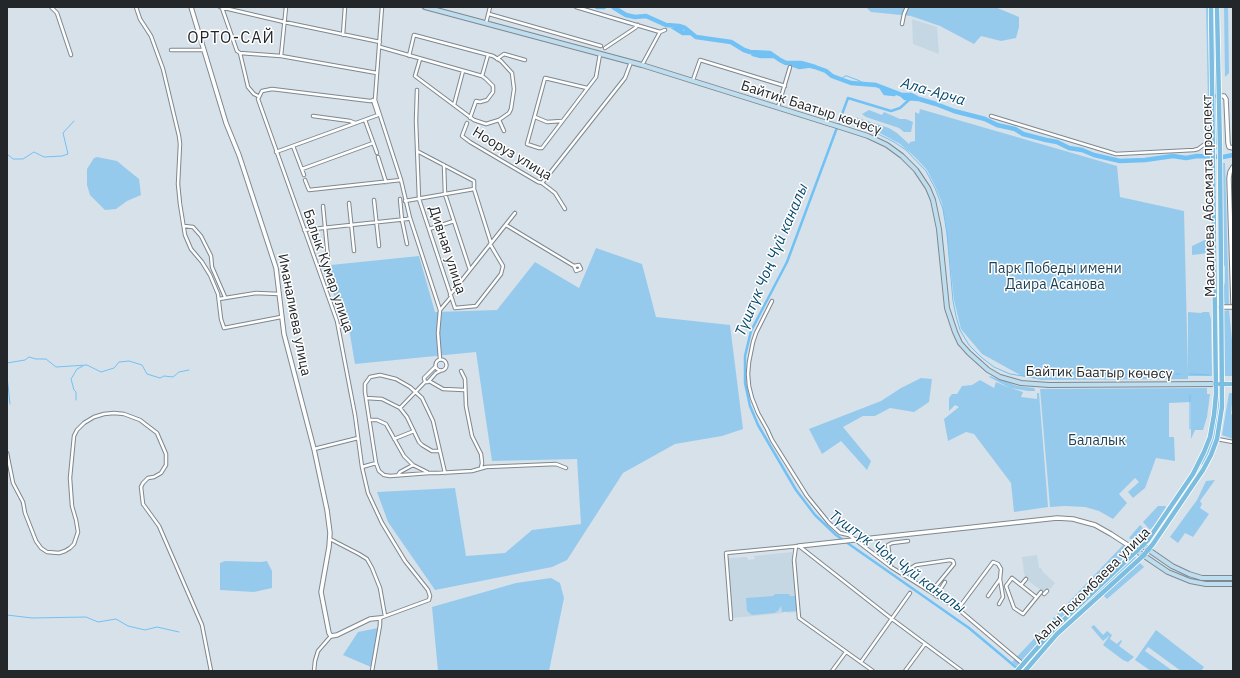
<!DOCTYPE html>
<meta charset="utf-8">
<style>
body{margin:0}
#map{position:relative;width:1240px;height:678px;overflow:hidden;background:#d7e1e9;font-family:"IBM Plex Sans",sans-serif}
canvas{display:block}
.frame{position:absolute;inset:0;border:8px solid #23272a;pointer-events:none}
</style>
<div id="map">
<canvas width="1240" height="678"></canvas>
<div class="frame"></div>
</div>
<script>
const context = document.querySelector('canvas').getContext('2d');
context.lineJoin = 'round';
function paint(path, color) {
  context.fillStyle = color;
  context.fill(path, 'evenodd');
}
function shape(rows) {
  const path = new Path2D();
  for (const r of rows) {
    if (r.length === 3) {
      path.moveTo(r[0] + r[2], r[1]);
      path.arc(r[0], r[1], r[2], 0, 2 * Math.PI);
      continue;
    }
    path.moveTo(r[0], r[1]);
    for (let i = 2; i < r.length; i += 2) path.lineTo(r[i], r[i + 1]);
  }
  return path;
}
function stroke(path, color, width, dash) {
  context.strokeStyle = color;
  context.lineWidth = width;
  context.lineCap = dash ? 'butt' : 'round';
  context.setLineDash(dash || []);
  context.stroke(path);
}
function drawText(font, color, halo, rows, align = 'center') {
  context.font = font + ' "IBM Plex Sans",sans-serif';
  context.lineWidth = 3;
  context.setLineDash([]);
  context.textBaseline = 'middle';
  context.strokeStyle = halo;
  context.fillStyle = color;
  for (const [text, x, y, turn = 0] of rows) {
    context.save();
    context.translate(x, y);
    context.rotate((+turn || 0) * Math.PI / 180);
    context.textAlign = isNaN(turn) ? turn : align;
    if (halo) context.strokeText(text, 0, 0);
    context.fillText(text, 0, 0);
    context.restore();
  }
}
const built = shape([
 [912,19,937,27,939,54,913,44],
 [792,552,798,612,788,613,785,611,783,613,733,618,728,558,747,557,748,560,755,559,754,556],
 [1037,555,1039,568,1041,568,1043,572,1055,583,1046,594,1026,579,1024,573,1022,557]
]);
const green = shape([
 [866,7,995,7,1019,17,1019,27,1016,38,1001,41,981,36,974,44,940,26,911,16,871,12],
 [1206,7,1208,7,1210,133,1210,150,1206,151,1208,103],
 [1213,7,1214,7,1217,149,1215,149],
 [1224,7,1228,7,1229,73,1225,77],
 [920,109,1117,166,1120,197,1184,211,1188,374,1188,312,1201,313,1203,312,1209,312,1211,319,1212,376,1188,376,1188,379,1041,380,1022,376,982,354,961,329,954,300,946,225,942,203,936,188,927,170,915,157,900,144,878,132,849,121,855,117,889,128,897,133,909,144,910,142,915,141,915,112,919,114],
 [869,110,882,115,884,112,900,119,906,119,913,122,911,132,904,132,899,128,866,117,862,114],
 [97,157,117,161,123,166,139,179,141,195,127,201,116,209,105,210,90,195,87,185,87,169,94,158],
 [1222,163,1225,163,1229,305,1225,305,1224,301,1223,289,1225,282,1225,267,1222,261],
 [1211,237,1211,250,1209,253,1192,255,1192,246],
 [596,248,642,264,656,317,730,325,743,429,722,436,675,444,623,473,567,560,552,567,435,590,388,522,377,492,455,488,466,556,505,553,532,530,581,524,577,459,492,461,476,352,355,364,349,329,321,266,419,256,435,312,497,310,535,262,579,288],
 [1229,310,1233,351,1233,376,1224,376,1223,313,1224,311],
 [990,376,1018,386,1034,388,1035,390,1035,391,1028,391,1011,388,1023,392,1021,397,1037,399,1037,393,1039,393,1048,507,1014,512,1011,483,974,434,966,432,948,441,944,419,959,407,955,405,949,411,949,398,952,394,957,394,962,386,972,385,980,380,994,388,996,382,1010,388,989,377],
 [921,378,932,379,929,402,914,412,890,408,875,416,863,416,843,427,871,461,867,470,841,441,822,454,809,429,881,401,901,388],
 [1207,388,1207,394,1210,394,1207,417,1203,430,1195,430,1191,439,1191,402,1169,403,1169,437,1174,437,1175,461,1156,458,1145,488,1133,498,1128,492,1139,482,1135,478,1119,494,1127,503,1113,519,1099,511,1085,507,1065,506,1050,507,1040,389],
 [1218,392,1220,393,1220,406,1215,436,1209,453,1204,464,1202,465,1201,464,1214,429],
 [1229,393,1233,393,1231,414,1233,415,1233,439,1222,435],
 [1215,480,1200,501,1202,504,1200,508,1209,514,1193,537,1185,533,1178,543,1170,537,1197,500,1206,481],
 [1158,506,1165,506,1166,507,1155,524,1151,529,1149,529,1143,522],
 [1140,525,1149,534,1140,545,1129,538],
 [1123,545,1130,552,1068,611,1063,608],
 [1135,556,1136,558,1056,633,1023,671,1020,671,1055,631],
 [225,561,261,562,267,561,272,571,272,588,254,592,220,590,220,563],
 [1140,563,1144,567,1107,599,1103,595],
 [551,578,560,583,564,598,549,671,438,671,432,607,516,583],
 [775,594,789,594,790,596,795,596,797,611,782,612,781,606,778,611,774,613,752,615,747,611,746,598,773,596],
 [1061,610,1066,614,1052,627,1017,666,1012,662],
 [1094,625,1103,635,1107,631,1112,635,1110,639,1117,644,1121,640,1122,641,1119,646,1134,657,1128,662,1123,660,1103,645,1110,635,1103,641,1091,627],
 [378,628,371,667,343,655,358,632],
 [1156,630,1204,667,1201,671,1181,671,1148,647,1145,651,1173,671,1151,671,1135,660]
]);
const stream = shape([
 [675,28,683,27],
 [841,79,845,76,847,76,860,81,864,84],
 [840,119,872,131,894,142,906,150,926,171,935,188,943,209,947,234,953,301,956,316,960,330,969,345,981,357,994,367,1010,374,1036,378,1061,374],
 [7,154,13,159,23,159,34,152,44,157,62,156,68,154,63,133,74,121],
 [7,363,25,360,29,357,36,359,46,359,56,367,87,365,101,372,114,368,119,362,129,361,142,365,147,374,160,378,164,376,173,377,179,372,189,370],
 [1067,373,1072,374],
 [1076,374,1082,374],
 [1085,374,1090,374],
 [1093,374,1143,374],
 [1147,374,1171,374],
 [1176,374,1180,374],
 [1190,374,1209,375],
 [7,376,10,404],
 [76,400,76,392,74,390,71,379,77,369,83,366],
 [1190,429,1190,395],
 [7,615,32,618,86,617,98,622,116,619,128,626,145,630,157,627,179,632]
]);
const canal = shape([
 [910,99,900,108,891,111,848,98,787,262,751,331,745,356,745,383,750,406,758,425,796,490,815,515,836,535,969,628,1018,669]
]);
const river = shape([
 [597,7,604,7],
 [613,7,626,15,635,17,646,16,666,25,679,26,685,28,696,37,731,42,744,50,750,52,770,53,780,60,786,63,801,63,815,67,826,71,832,76,851,83,876,85,902,95,905,98,919,99,936,104,954,111,985,119,997,125,1015,129,1023,134,1046,140,1057,142,1069,148,1082,150,1094,155,1120,161,1145,160,1173,156,1186,158,1197,156,1223,157,1233,155],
 [670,25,683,33,691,33],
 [753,54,761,56,773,56],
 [791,64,799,67,807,66],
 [881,87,885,93,894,94],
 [902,95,911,95,917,98]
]);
const minor = shape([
 [51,7,57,13,71,55],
 [136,7,140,19,151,36,163,69,179,136,180,144,178,184,180,204,185,235,191,249,202,262,210,275,218,294,221,319,224,328,281,317],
 [220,7,284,22,380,42],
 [576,7,660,32],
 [222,8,237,51,240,53,248,87,254,94,258,96],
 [489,14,601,46],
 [486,23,490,7],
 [902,24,904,14,907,7],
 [343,35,345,7],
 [380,47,482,76,486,79,493,86,493,92,487,100,480,102,476,101,470,118],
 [605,48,635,28,638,25],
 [171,50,204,50],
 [240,53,281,56,377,73],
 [281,56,286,7],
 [409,56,414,35,493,56,501,61,512,73,514,89,511,109,509,113,499,120,486,124,474,120,415,76,420,59],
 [497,59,504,54,525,60],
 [642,65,660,32,665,30],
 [482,76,488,55],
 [693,80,700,60,785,86],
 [587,88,545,78,527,144,539,148,542,148,596,77,600,54],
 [417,90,416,121,419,199,455,308,476,306,501,274,503,266,490,244],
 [375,100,401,180,410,218,440,310,438,333,440,359],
 [454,105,463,71],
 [778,107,790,67],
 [313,116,350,121,355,123],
 [991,116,1116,154,1194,150,1198,149,1209,141,1212,141],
 [535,117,547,122,562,121],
 [365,120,377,153],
 [499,120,504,131],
 [467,123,462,136,470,142,538,182,542,183,555,193,565,209],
 [293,146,304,175],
 [417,151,474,181,474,189,491,243],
 [276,152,378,115,373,100],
 [378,157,386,182],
 [444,165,445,194,470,270],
 [302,169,373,143],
 [305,180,309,190,401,180],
 [542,183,625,78,631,62],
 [400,199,402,220,407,244],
 [374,200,379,246],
 [405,201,474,189],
 [349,203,354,251],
 [323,206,328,258],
 [310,223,310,229],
 [506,225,574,266,576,271,581,269,579,265,574,266],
 [184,226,193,227,201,236,211,256,212,267,225,297],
 [429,229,454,221],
 [304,230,407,219,410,218],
 [450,295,515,213],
 [219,299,256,293,279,294],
 [772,301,756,333,753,342,749,362,748,374,749,386,752,398,758,413,767,429,772,440,807,496,829,523,840,533,849,535,891,567,958,609,1023,664],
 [440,310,451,297],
 [441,365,5.5],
 [435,367,424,378,425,382,428,382,436,373,440,371],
 [461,371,465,379,466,406,472,436,481,454,482,463,481,468],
 [429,381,443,389,464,390],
 [366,398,382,399,400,408,407,417,419,442,422,445,432,451,440,451],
 [400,408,425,382],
 [369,420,377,420,386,424,404,456,413,465,427,472],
 [394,439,414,431],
 [1217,439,1233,442],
 [314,449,358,438],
 [7,453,13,483,23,502,25,513,36,541,41,548,47,552,59,553,65,551,70,548,74,544,78,532,76,520,72,506,70,478,74,436,77,430,84,423,94,417,104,414,114,413,124,414,140,420,157,433,166,454,166,465,161,473,154,477,148,478,143,483,141,487,143,504,159,526,202,625,211,671],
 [362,467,376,463],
 [445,473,433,421,422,398,410,387,396,379,380,375,370,377,365,384,365,392,376,463,379,471,384,475,390,476,429,473,438,473,472,471,486,467,556,464,566,468],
 [398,475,400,472,413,465],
 [330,539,359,554,367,559,372,568,380,588,385,616],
 [796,546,794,560,799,618,873,671],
 [891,566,888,545,892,543,908,541],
 [905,576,911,568,916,565,950,560,953,561,954,564,931,592],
 [1021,585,1026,579],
 [1044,594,1047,591],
 [936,596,945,582],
 [988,596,1000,579],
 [1036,597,1012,578,1006,586,1014,608,1023,614,1041,592],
 [958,609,993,562,998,564,1001,569,1000,579,1003,597,999,604],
 [731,619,726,553,799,546,892,619,962,671],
 [861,662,910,593],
 [314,671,315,661,318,651,331,636],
 [372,671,380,625,380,618,429,600,430,596,428,590,405,561,382,523,368,493,362,467,355,415,337,321,258,99,262,91,272,89,370,101,375,100,382,7],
 [832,671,846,652],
 [905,671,925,644]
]);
const tertiary = shape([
 [191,7,226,123,239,155,276,268,284,334,314,449,327,510,330,533,329,547,321,592,329,633,331,636,337,635,370,619,380,618],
 [1218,96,1224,96,1226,99,1228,143,1229,147,1233,148],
 [1233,167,1230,172,1229,178,1233,303],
 [1221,307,1233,307],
 [799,546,1057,518,1073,519,1095,525,1111,534,1137,551]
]);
const secondary = shape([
 [425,7,642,65,840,127,868,136,887,145,902,156,916,170,928,188,933,200,939,229,947,308,955,332,960,343,969,353,988,370,1000,377,1021,383,1049,385,1216,384],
 [1143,546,1172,566,1189,574,1202,578,1233,578],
 [1137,551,1168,572,1190,581,1206,584,1233,584]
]);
const primary = shape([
 [1220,384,1233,384],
 [1017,671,1053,630,1148,540,1193,474,1204,452,1210,437,1214,415,1216,394,1211,7],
 [1025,671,1057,634,1143,556,1153,544,1203,470,1211,455,1217,439,1222,407,1220,149,1217,7]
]);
const streetNames = [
 ["Байтик Баатыр көчөсү",811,108,18],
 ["Нооруз улица",512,154,31],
 ["Масалиева Абсамата проспект",1209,196,-91],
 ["Дивная улица",447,250,72],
 ["Балык Кумар улица",328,271,71],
 ["Иманалиева улица",294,315,79],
 ["Байтик Баатыр көчөсү",1099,373,1],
 ["Аалы Токомбаева улица",1092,586,-45]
];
const parkNames = [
 ["Парк Победы имени",1055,269],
 ["Даира Асанова",1055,285],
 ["Балалык",1097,441]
];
const waterNames = [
 ["Ала-Арча",933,92,16],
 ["Түштүк Чоң Чүй каналы",772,260,-67],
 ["Түштүк Чоң Чүй каналы",897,562,36]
];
const quarterNames = [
 ["ОРТО-САЙ",231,38]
];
paint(built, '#c5d7e3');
paint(green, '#96caed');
stroke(stream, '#71c1f5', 1);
stroke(canal, '#71c1f5', 2.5);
stroke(river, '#71c1f5', 4.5);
stroke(minor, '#7f888f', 4.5);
stroke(tertiary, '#7f888f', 5.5);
stroke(secondary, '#7f888f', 6);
stroke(primary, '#fff', 6);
stroke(minor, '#fff', 2.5);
stroke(tertiary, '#fff', 3.5);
stroke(secondary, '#bedeef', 4);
stroke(primary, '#7dbee0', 4.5);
drawText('14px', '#23272a', '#fff', streetNames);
drawText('14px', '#1e4156', '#fff', parkNames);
drawText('italic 15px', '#06496b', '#fff', waterNames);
context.letterSpacing = '1px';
drawText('16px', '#23272a', '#fff', quarterNames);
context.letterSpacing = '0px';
</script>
